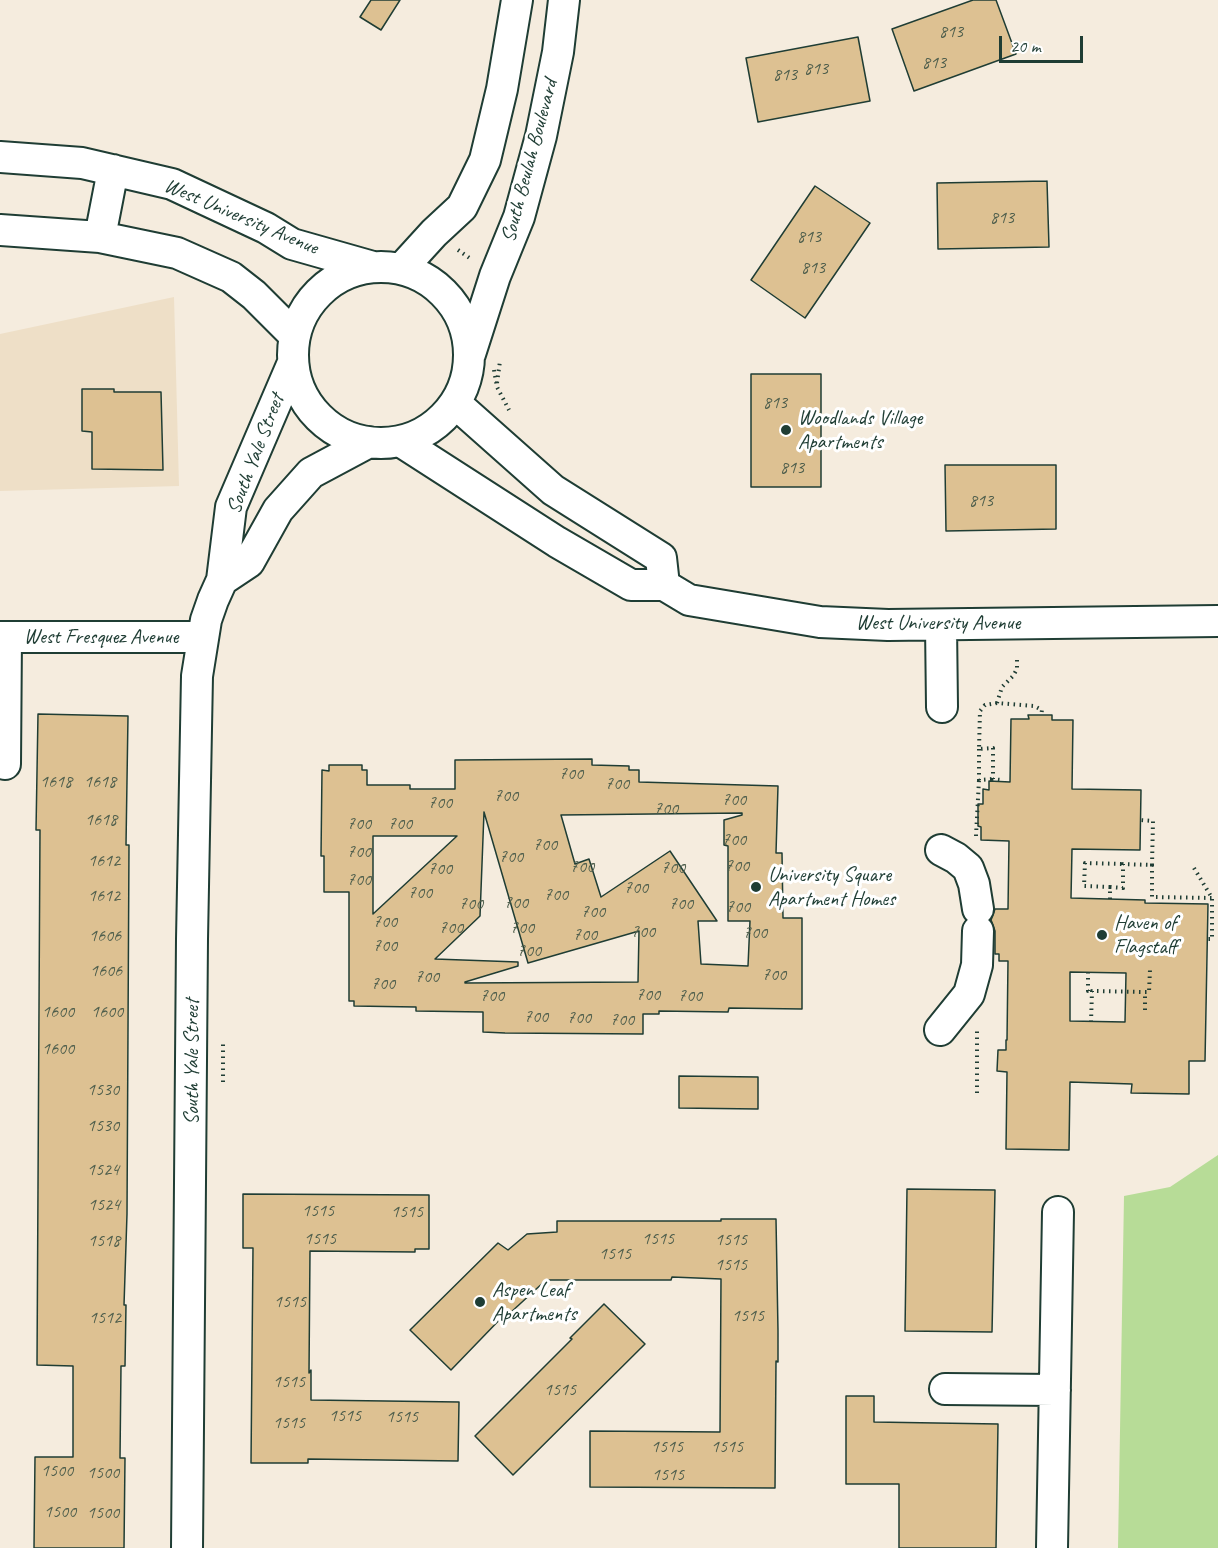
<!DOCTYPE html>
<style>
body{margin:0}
#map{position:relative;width:1218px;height:1548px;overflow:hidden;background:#f5ecde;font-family:Caveat,sans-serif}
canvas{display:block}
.scale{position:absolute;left:999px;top:36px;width:84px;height:27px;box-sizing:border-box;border:3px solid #1f3d34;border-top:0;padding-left:8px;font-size:18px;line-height:21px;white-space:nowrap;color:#1f3d34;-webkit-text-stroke:4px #fff;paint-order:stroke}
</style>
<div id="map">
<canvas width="1218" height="1548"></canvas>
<div class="scale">20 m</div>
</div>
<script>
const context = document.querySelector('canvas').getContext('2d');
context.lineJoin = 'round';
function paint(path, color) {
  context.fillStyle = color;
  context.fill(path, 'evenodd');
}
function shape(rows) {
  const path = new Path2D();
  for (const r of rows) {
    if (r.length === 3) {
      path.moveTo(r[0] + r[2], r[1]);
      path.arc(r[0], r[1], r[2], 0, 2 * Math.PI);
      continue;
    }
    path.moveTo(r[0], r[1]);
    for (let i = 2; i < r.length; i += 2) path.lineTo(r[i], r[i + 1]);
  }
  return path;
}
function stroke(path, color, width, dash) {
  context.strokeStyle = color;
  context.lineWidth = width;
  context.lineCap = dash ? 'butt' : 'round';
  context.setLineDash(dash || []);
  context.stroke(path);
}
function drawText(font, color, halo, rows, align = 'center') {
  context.font = font + ' Caveat,sans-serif';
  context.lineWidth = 6;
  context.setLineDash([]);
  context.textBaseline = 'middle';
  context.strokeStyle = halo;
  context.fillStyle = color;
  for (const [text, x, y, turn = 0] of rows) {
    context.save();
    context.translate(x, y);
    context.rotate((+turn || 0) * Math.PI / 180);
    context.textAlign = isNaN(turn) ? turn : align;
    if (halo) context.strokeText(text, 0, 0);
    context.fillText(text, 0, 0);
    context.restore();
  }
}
const built = shape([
 [174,297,179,486,0,491,0,334]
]);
const green = shape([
 [1218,1155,1218,1548,1118,1548,1124,1196,1170,1187]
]);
const building = shape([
 [371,0,400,0,381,30,360,17,371,0],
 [973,0,996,0,1016,54,914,91,892,29,973,0],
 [858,37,870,101,758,122,746,58,858,37],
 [1047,181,1049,247,938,249,937,183,1047,181],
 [815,186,870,223,805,318,751,280,815,186],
 [751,374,821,374,821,487,751,487,751,374],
 [82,389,114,389,114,392,161,392,163,470,92,469,92,432,82,431,82,389],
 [945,465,1056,465,1056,529,946,531,945,465],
 [38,714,128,716,126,845,129,845,127,1214,124,1305,126,1305,125,1366,121,1366,120,1458,125,1458,124,1548,34,1548,35,1457,73,1457,73,1366,37,1365,40,830,36,830,38,714],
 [1028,715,1052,715,1052,720,1073,720,1072,789,1141,790,1140,850,1072,849,1071,898,1145,900,1145,903,1208,904,1205,1061,1189,1061,1189,1094,1131,1093,1132,1084,1070,1082,1069,1150,1006,1149,1007,1072,997,1071,998,1050,1006,1050,1006,1040,1007,1040,1008,961,999,961,999,954,995,954,995,931,991,920,995,909,1008,909,1009,841,981,840,981,827,978,826,978,804,983,804,983,789,989,790,989,781,1010,782,1011,719,1029,719,1028,715],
 [1070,972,1126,973,1125,1022,1070,1021,1070,972],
 [592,759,592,765,629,766,629,770,639,770,639,782,778,786,776,853,782,853,783,918,802,918,802,1009,729,1008,728,1012,659,1011,659,1014,643,1014,643,1034,505,1033,483,1032,483,1012,416,1011,416,1007,354,1006,354,1001,349,1001,349,892,324,892,324,856,321,856,322,770,329,771,329,765,362,765,362,770,367,770,367,785,410,785,410,789,455,789,455,760,592,759],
 [484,812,528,963,639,931,638,982,465,983,465,982,518,966,518,962,435,959,480,916,484,812],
 [742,813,742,815,724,820,724,845,728,846,728,921,750,921,748,966,701,964,698,921,717,921,670,851,601,897,589,859,575,864,561,815,742,813],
 [373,836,457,836,373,914,373,836],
 [679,1076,758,1077,758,1109,679,1108,679,1076],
 [907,1189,995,1190,992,1332,905,1331,907,1189],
 [243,1194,429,1195,429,1249,415,1249,415,1252,310,1251,309,1373,311,1370,311,1400,459,1402,458,1461,308,1459,308,1463,251,1463,253,1248,243,1248,243,1194],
 [721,1219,776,1219,778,1331,778,1362,776,1361,775,1488,590,1487,590,1431,720,1432,721,1279,672,1277,671,1280,546,1280,509,1314,507,1312,451,1370,410,1330,498,1243,508,1250,527,1234,557,1232,557,1221,721,1221,721,1219],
 [604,1304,645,1344,513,1475,475,1436,572,1339,570,1338,604,1304],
 [846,1396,874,1396,874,1422,998,1424,996,1548,899,1548,899,1484,846,1484,846,1396]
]);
const path = shape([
 [458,250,471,259],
 [494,370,497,387,509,410],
 [497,383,500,361],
 [1017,660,1017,669,1013,676,1002,687,997,703,1034,706,1042,710,1041,716],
 [997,703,985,705,980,711,979,749,993,748,993,779,1001,780,1001,782],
 [979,749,979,780,993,779],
 [976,836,979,780],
 [1152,865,1152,897,1212,898],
 [1194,868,1212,898,1212,939,1208,939],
 [1110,887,1084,886,1085,863,1123,864],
 [1110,899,1110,887,1123,888,1123,864,1152,865,1153,821,1140,820],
 [1088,972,1088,991,1092,991],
 [1145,1010,1145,992,1149,992,1150,970],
 [1091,1022,1092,991,1145,992],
 [223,1082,223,1044],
 [977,1093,977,1030]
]);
const minor = shape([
 [0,157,82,163,172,184,266,228,292,244,373,267],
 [0,230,100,237,177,253,231,277,254,295,295,336],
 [100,237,113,170],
 [403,267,434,233,462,207,485,160,502,89,517,0],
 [381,355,88],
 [470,354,495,276,519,217,541,136,558,52,564,0],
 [455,403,553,490,661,558,664,585],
 [400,441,557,542,631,585,664,585,689,600,820,622,888,625,1218,621],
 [222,580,249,562,278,510,311,473,369,442],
 [941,625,942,707],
 [0,637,202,637],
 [5,764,6,637],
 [941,850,956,858,968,868,974,884,978,909],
 [940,1030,969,994,977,965,978,931],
 [945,1389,1055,1390],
 [187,1548,192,939,197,676,206,620,213,600,222,580,231,507,292,365],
 [1052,1548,1058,1212]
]);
const markers = [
 [786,430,6,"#1f3d34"],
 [756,887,6,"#1f3d34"],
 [1102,935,6,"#1f3d34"],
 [480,1302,6,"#1f3d34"]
];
const numberNames = [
 ["813",951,32],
 ["813",934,63],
 ["813",816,69],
 ["813",785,75],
 ["813",1002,218],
 ["813",809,237],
 ["813",813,268],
 ["813",775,403],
 ["813",792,468],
 ["813",981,501],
 ["700",571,774],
 ["1618",56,782],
 ["1618",100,782],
 ["700",617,784],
 ["700",506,796],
 ["700",734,800],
 ["700",440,803],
 ["700",666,809],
 ["1618",101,820],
 ["700",359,824],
 ["700",400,824],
 ["700",734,840],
 ["700",545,845],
 ["700",359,852],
 ["700",511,857],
 ["1612",104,861],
 ["700",737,866],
 ["700",582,867],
 ["700",673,868],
 ["700",440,869],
 ["700",359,880],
 ["700",636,888],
 ["700",420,893],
 ["700",556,895],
 ["1612",104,896],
 ["700",516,903],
 ["700",471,904],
 ["700",681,904],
 ["700",738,907],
 ["700",593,912],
 ["700",385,922],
 ["700",451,928],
 ["700",522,928],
 ["700",643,932],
 ["700",755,933],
 ["700",585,935],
 ["1606",105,936],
 ["700",385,946],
 ["700",529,951],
 ["1606",106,971],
 ["700",774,975],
 ["700",427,977],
 ["700",383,984],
 ["700",648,995],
 ["700",492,996],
 ["700",690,996],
 ["1600",58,1012],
 ["1600",107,1012],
 ["700",536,1017],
 ["700",579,1018],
 ["700",622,1020],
 ["1600",58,1049],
 ["1530",103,1090],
 ["1530",103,1126],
 ["1524",103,1170],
 ["1524",104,1205],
 ["1515",318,1211],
 ["1515",407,1212],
 ["1515",320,1239],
 ["1515",658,1239],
 ["1515",731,1240],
 ["1518",104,1241],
 ["1515",615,1254],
 ["1515",731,1265],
 ["1515",290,1302],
 ["1515",748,1316],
 ["1512",105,1318],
 ["1515",289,1382],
 ["1515",560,1390],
 ["1515",345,1416],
 ["1515",402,1417],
 ["1515",289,1423],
 ["1515",667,1447],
 ["1515",727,1447],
 ["1500",57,1471],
 ["1500",103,1473],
 ["1515",668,1475],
 ["1500",60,1512],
 ["1500",103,1513]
];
const streetNames = [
 ["South Beulah Boulevard",530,161,-75],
 ["West University Avenue",241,217,23],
 ["South Yale Street",256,454,-69],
 ["West University Avenue",938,623],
 ["West Fresquez Avenue",101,637],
 ["South Yale Street",192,1062,-90]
];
const poiNames = [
 ["Woodlands Village",798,418],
 ["Apartments",798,442],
 ["University Square",768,875],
 ["Apartment Homes",768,899],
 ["Haven of",1114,923],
 ["Flagstaff",1114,947],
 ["Aspen Leaf",492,1290],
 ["Apartments",492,1314]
];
paint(built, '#eedfc7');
paint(green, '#b7dc97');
paint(building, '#ddc192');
stroke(building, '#1f3d34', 1.5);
stroke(minor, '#1f3d34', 34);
stroke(path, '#1f3d34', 4, [1.5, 4.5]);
stroke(minor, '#fff', 30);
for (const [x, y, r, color] of markers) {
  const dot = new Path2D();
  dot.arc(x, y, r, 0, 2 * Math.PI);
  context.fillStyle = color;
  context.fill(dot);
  stroke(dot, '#fff', 2);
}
drawText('18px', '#4e5e4c', null, numberNames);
drawText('21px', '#1f3d34', '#fff', streetNames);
drawText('21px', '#1f3d34', '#fff', poiNames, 'left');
</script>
